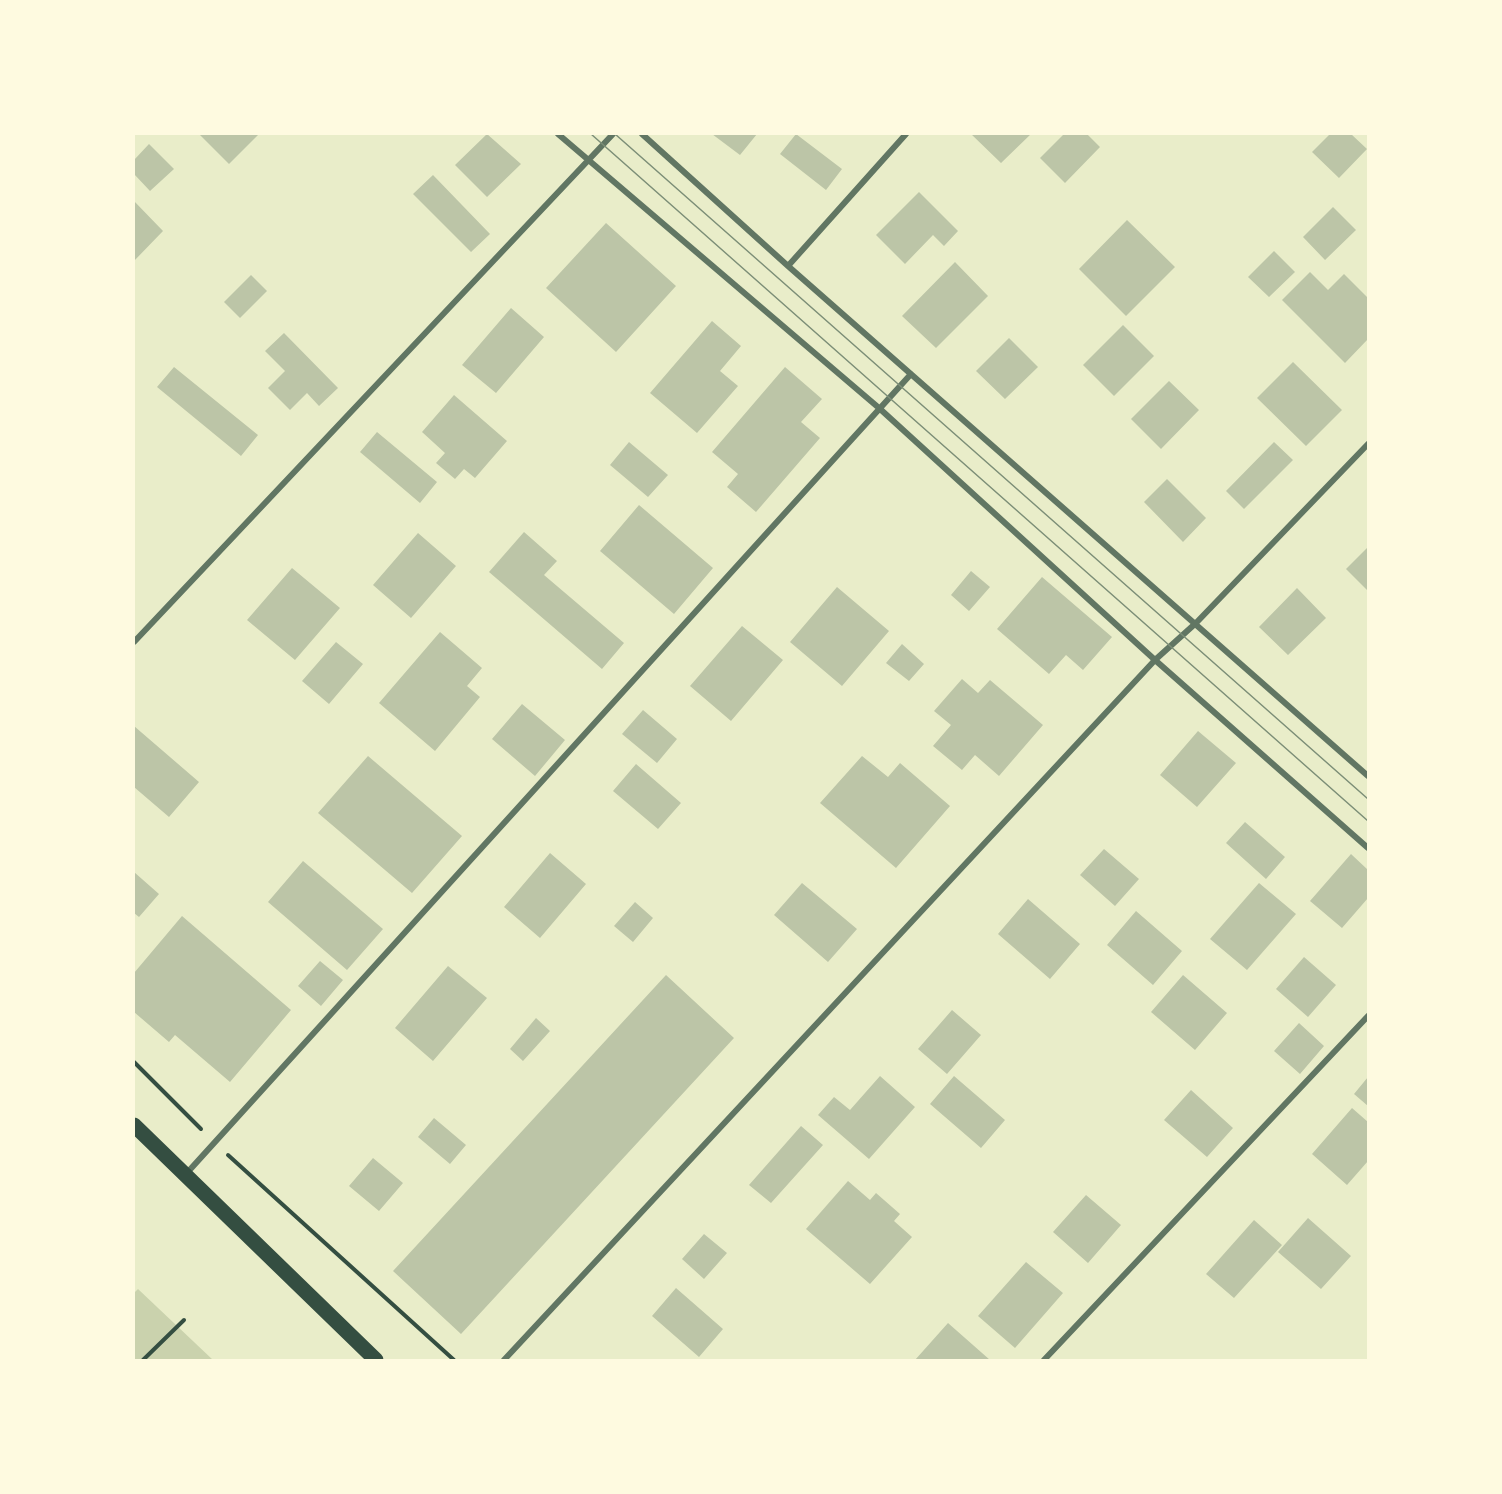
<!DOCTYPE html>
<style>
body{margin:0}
#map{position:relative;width:1502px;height:1494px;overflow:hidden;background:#e9edc9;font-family:"Fira Sans",sans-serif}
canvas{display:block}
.frame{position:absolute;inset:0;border:135px solid #fefae0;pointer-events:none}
</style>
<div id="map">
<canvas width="1502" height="1494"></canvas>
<div class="frame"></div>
</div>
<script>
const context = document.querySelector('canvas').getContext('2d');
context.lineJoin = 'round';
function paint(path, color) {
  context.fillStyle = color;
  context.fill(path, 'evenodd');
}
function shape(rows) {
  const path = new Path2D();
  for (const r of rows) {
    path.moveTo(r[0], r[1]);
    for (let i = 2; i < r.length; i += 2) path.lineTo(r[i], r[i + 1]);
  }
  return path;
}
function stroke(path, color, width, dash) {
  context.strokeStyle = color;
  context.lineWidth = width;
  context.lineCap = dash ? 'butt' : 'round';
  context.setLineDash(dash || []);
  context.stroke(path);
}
const green = shape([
 [138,1289,213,1360,134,1360,134,1293]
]);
const building = shape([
 [199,134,259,134,229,164],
 [487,134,521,164,487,197,455,165],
 [712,134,757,134,740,155],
 [796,134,842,169,826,190,780,154],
 [971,134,1031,134,1001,163],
 [1064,134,1087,134,1100,147,1065,183,1040,158],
 [1330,134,1351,134,1367,149,1339,178,1312,152],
 [149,144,174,169,150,191,134,174,134,160],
 [433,175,490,234,471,252,413,194],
 [919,192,958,231,944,246,933,235,905,264,876,235],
 [134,201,163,231,134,261],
 [1333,207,1356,230,1325,260,1303,237],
 [1127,220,1175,267,1126,316,1079,269],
 [606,223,676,286,616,352,546,288],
 [1274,251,1295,272,1269,297,1248,277],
 [955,262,988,296,936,348,902,316],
 [1310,272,1328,290,1344,274,1368,298,1368,339,1345,363,1282,300],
 [251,275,267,291,240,318,224,302],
 [511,308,544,337,496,393,462,365],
 [712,321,741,346,720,371,738,386,697,433,650,393],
 [1123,325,1154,356,1114,396,1083,365],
 [284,333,338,388,319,406,307,393,290,410,268,388,285,371,265,351],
 [1009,338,1038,367,1005,399,976,371],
 [1293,362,1342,410,1306,446,1257,398],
 [174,367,258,435,241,456,157,387],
 [785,367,822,399,801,422,820,438,756,512,727,487,738,474,712,452],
 [1169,381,1199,410,1161,449,1131,419],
 [454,395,507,441,475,478,464,469,455,479,436,463,445,453,422,432],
 [377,432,437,482,420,503,360,452],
 [629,442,668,475,648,497,610,465],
 [1274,442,1293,460,1244,509,1226,491],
 [1167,479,1206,518,1183,542,1144,502],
 [639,505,713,568,674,614,600,551],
 [524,532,557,561,544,575,624,643,602,669,489,572],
 [418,533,456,566,411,618,373,585],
 [1368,547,1368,591,1346,569],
 [292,568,340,608,295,660,247,620],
 [971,571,990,587,969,611,951,595],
 [1042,577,1112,637,1083,670,1066,655,1049,674,997,629],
 [837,587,889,631,842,686,790,642],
 [1297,588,1326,618,1288,655,1259,627],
 [742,626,783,660,731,721,690,686],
 [440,632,482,668,467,686,480,697,435,751,379,703],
 [336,642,363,664,329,704,302,681],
 [902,644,924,664,909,681,886,663],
 [962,679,978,693,990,680,1043,725,999,776,975,755,962,770,933,746,951,725,934,711],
 [522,704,565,740,535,776,492,739],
 [643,710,677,739,657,763,622,734],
 [134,726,199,782,169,817,134,787],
 [1198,731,1236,763,1197,807,1160,775],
 [368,756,462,836,412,893,318,813],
 [862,756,888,777,900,763,950,806,896,868,820,803],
 [636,764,681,803,658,829,613,791],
 [1245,822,1285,857,1266,879,1226,843],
 [1104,849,1139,879,1115,906,1080,875],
 [550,853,586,884,540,938,504,907],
 [1351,854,1368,870,1368,898,1342,928,1310,901],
 [303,861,383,929,347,970,268,902],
 [134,872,159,894,139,917,134,913],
 [802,883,857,929,828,962,774,915],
 [1259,883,1296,914,1247,970,1210,939],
 [1028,899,1080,944,1050,979,998,934],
 [635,902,653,918,633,942,614,926],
 [1136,911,1182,951,1153,985,1107,945],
 [182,916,291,1010,230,1082,175,1035,169,1042,134,1012,134,973],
 [1304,957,1336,985,1308,1017,1276,989],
 [320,961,343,980,321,1006,298,986],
 [448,966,487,998,433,1061,395,1028],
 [666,975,734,1038,461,1334,393,1271],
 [1183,975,1227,1013,1195,1050,1151,1012],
 [952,1010,981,1035,947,1074,918,1049],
 [536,1018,550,1031,523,1061,510,1049],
 [1299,1023,1324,1046,1300,1074,1274,1051],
 [880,1076,915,1107,869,1159,818,1115,834,1097,850,1110],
 [954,1076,1005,1120,981,1148,930,1104],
 [1368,1077,1368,1106,1354,1094],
 [1191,1090,1233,1128,1207,1157,1164,1120],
 [1352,1108,1368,1122,1368,1161,1347,1185,1312,1154],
 [434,1118,466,1145,450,1164,418,1137],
 [801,1126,823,1145,771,1203,749,1185],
 [373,1158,403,1183,379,1211,349,1186],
 [848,1181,870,1200,876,1193,900,1214,894,1221,912,1237,870,1284,806,1229],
 [1086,1195,1121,1225,1088,1263,1053,1232],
 [1308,1218,1351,1256,1321,1289,1278,1252],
 [1254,1220,1282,1245,1234,1298,1206,1274],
 [704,1234,727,1253,704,1279,682,1259],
 [1026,1262,1063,1293,1015,1348,978,1316],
 [676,1288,723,1329,699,1357,652,1316],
 [948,1323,990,1360,915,1360]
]);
const path = shape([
 [134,1062,201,1129],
 [228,1155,454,1360],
 [143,1360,184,1320]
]);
const minor = shape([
 [558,134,879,408,1155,660,1368,848],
 [642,134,788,266,1368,776],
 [788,266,906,134],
 [134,642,613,134],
 [186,1174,911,374],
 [504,1360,1155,660,1196,623,1368,444],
 [1044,1360,1368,1016]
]);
const primary = shape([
 [134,1125,376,1360]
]);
const tram = shape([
 [591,134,1368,821],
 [615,134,1368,799]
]);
paint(green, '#cad2ad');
paint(building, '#bcc5a7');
stroke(path, '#344e41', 4);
stroke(minor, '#617663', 6);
stroke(primary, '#344e41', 15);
stroke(tram, '#7c8e77', 1.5);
</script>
